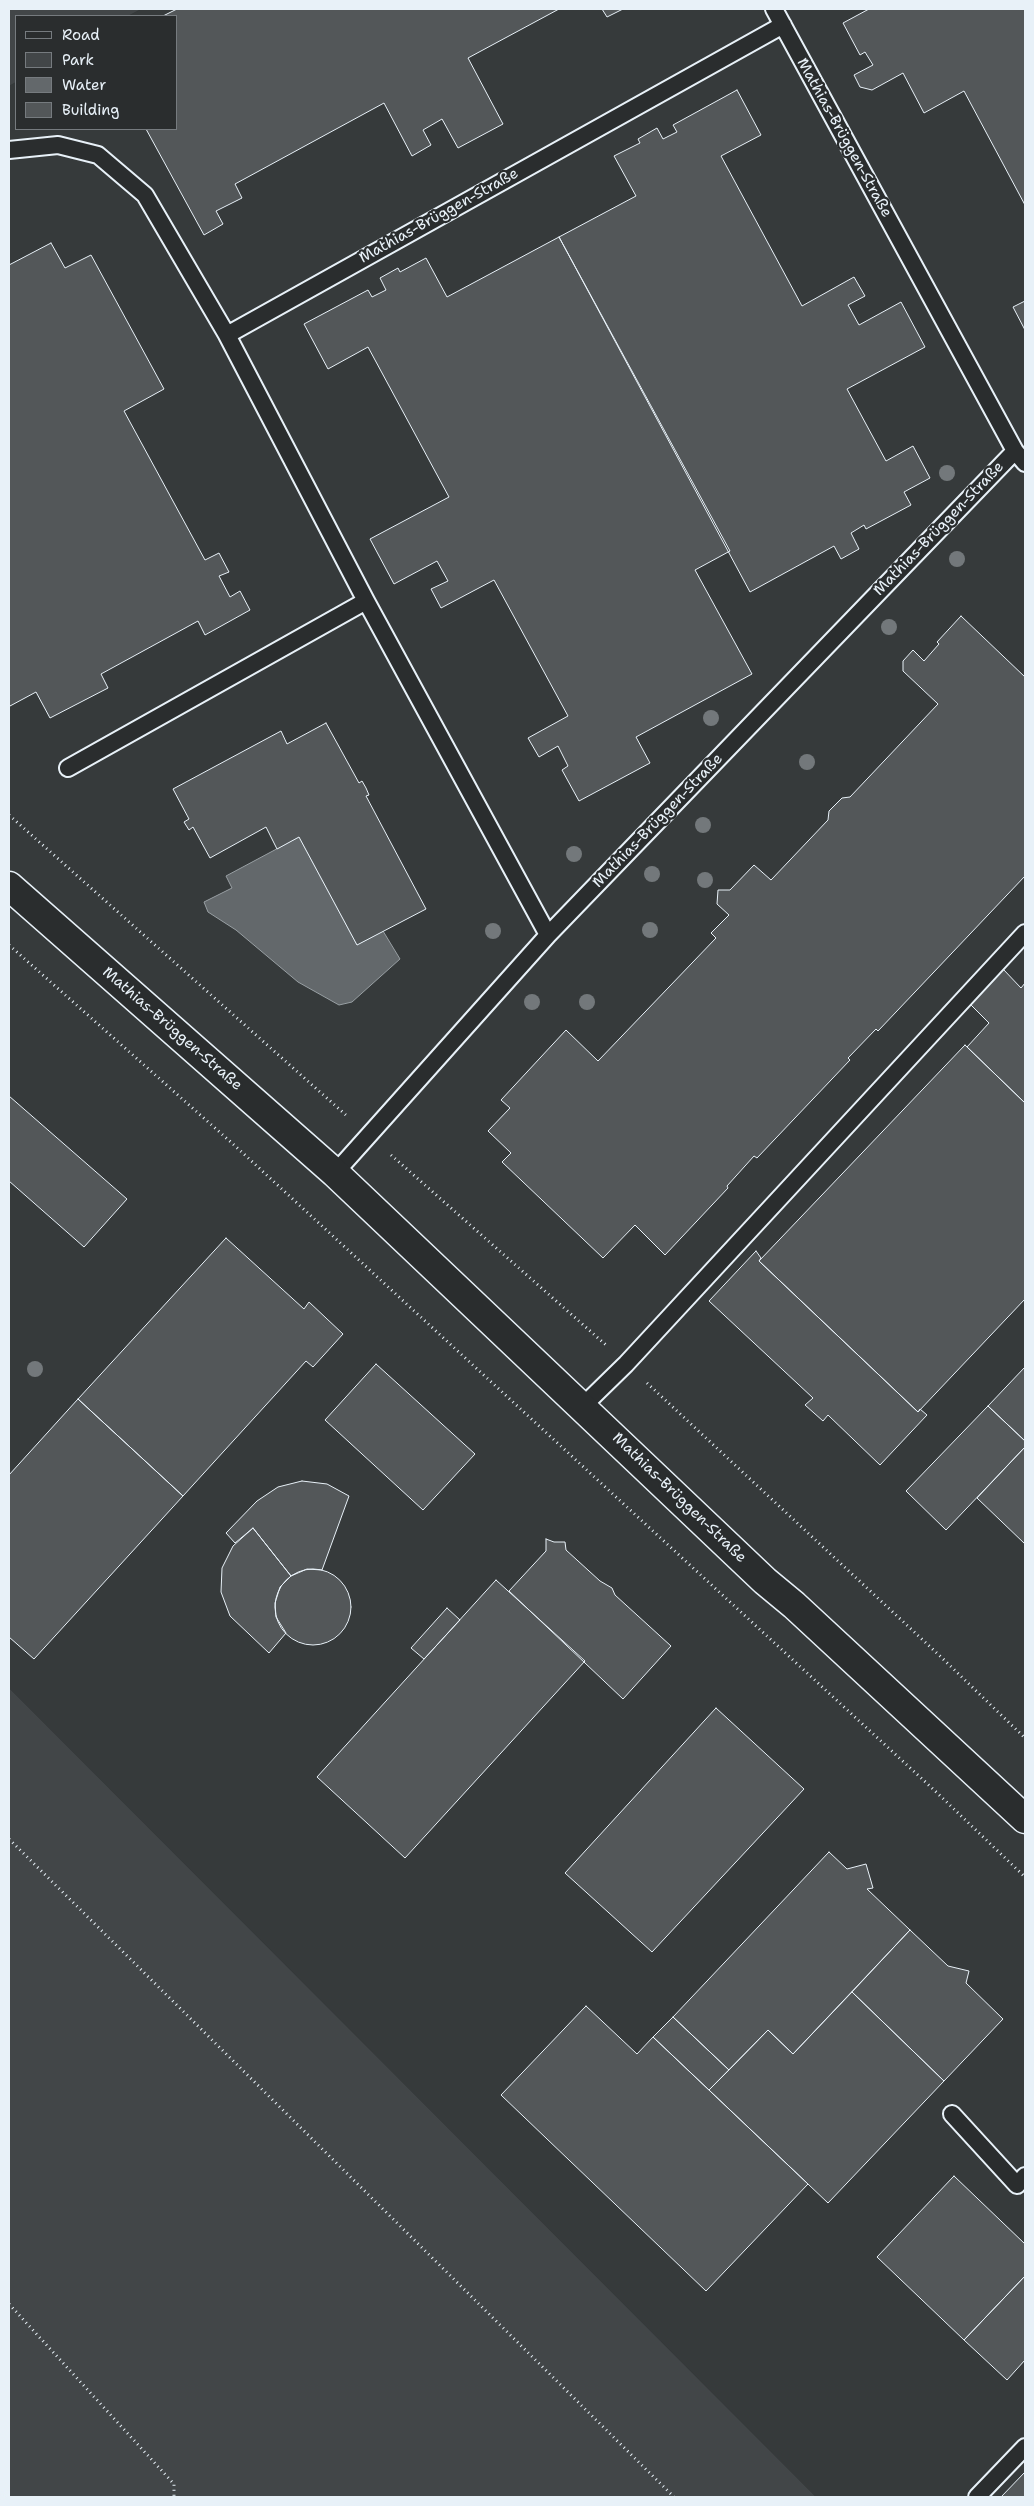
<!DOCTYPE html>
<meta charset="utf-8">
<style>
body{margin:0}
#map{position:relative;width:1034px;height:2506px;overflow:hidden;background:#2a2d2e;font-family:"Shantell Sans",sans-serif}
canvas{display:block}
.frame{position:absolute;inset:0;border:10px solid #e8f1f8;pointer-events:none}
.legend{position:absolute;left:15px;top:15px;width:162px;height:115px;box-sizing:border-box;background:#2a2d2e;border:1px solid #767b7f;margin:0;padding:6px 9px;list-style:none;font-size:15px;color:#e8f1f8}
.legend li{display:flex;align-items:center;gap:10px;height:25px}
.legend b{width:25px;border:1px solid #767b7f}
</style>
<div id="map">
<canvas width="1034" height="2506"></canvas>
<div class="frame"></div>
<ul class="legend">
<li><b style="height:6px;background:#2a2d2e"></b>Road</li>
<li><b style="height:14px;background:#424648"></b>Park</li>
<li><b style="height:14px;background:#63686b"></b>Water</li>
<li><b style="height:14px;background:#535759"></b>Building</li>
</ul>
</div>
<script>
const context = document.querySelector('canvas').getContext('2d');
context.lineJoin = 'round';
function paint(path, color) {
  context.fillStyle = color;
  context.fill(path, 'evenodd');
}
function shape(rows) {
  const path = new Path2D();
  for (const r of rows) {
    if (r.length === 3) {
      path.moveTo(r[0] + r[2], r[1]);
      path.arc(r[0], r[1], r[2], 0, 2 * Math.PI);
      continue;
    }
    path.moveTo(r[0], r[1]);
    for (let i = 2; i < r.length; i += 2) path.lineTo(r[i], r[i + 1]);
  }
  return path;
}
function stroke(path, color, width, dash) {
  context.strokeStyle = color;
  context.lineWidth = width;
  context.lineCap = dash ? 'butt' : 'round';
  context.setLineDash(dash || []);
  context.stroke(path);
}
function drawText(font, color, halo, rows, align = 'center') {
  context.font = font + ' "Shantell Sans",sans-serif';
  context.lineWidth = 4.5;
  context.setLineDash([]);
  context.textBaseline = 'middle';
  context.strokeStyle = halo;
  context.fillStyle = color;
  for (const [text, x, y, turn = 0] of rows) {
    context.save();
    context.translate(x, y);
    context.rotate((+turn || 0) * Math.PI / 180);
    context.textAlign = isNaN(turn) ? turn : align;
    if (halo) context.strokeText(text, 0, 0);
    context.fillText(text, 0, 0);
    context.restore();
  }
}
const built = shape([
 [141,9,1025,9,1025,2497,816,2497,9,1688,9,86,16,82,16,129,176,129,176,16,128,16]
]);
const green = shape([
 [9,9,141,9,128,16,16,16,16,82,9,86],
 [9,1688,816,2497,9,2497]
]);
const water = shape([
 [299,837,357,945,383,931,400,959,352,1002,339,1005,298,982,236,930,208,912,204,902,232,888,226,876,299,837]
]);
const building = shape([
 [177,9,559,9,468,58,503,124,458,148,442,119,423,130,431,145,412,156,384,103,235,184,242,198,216,211,223,224,204,235,146,129,176,129,176,16,163,16,177,9],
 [602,9,623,9,607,17,602,9],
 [869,9,1025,9,1025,205,964,91,924,113,903,73,872,90,860,87,854,75,873,65,865,52,860,55,843,23,869,9],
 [737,90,761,135,721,156,802,306,854,277,865,296,848,305,859,325,901,302,925,347,847,389,886,461,913,446,930,478,904,492,911,505,866,529,864,525,851,533,859,549,841,559,834,546,750,592,559,237,636,196,614,156,640,143,638,139,657,128,663,139,677,132,673,125,737,90],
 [559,237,730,551,695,570,752,674,636,737,650,763,579,801,562,770,568,766,558,746,539,757,528,738,568,716,494,580,441,608,431,589,448,581,437,561,394,584,370,539,449,497,368,347,328,369,304,324,368,290,372,297,386,290,380,278,398,268,400,272,426,258,447,297,559,237],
 [51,243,65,268,91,255,164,389,124,411,205,560,219,553,229,572,219,576,230,597,240,591,250,610,205,635,198,621,101,674,108,688,50,718,36,692,10,706,9,704,9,265,51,243],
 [1025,301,1025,330,1013,307,1025,301],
 [961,616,1025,677,1025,876,878,1031,876,1029,848,1058,850,1060,757,1158,754,1156,727,1186,728,1188,665,1255,635,1225,603,1258,502,1162,511,1153,488,1131,510,1108,501,1100,566,1030,598,1061,716,938,711,933,729,915,717,904,718,890,730,890,754,865,771,880,828,820,829,811,842,798,850,797,938,704,903,671,903,661,913,650,924,661,939,644,937,642,961,616],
 [326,723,359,783,362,781,366,788,369,795,366,796,426,909,357,945,299,837,277,849,266,827,210,858,193,827,189,830,184,822,189,819,173,789,281,731,287,744,326,723],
 [1003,969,1021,988,1025,983,1025,1103,967,1047,989,1023,970,1004,1003,969],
 [965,1045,1025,1103,1025,1299,918,1412,759,1261,965,1045],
 [9,1096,127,1199,84,1247,9,1181,9,1096],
 [226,1238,304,1309,309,1302,343,1334,313,1367,306,1361,183,1496,78,1399,226,1238],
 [756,1251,761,1258,759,1261,918,1412,920,1409,927,1415,880,1465,828,1415,823,1421,805,1405,813,1398,709,1301,756,1251],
 [376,1364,475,1454,423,1510,325,1420,376,1364],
 [1025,1367,1025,1441,988,1406,1025,1367],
 [78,1399,183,1496,34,1659,9,1637,9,1475,78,1399],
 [988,1406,1025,1441,1025,1447,946,1530,906,1491,988,1406],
 [1025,1447,1025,1544,977,1498,1025,1447],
 [302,1481,327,1484,349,1496,322,1570,307,1569,291,1576,253,1528,235,1543,226,1533,257,1501,278,1487,302,1481],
 [253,1528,291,1576,280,1587,275,1603,276,1617,286,1633,269,1653,230,1616,221,1592,222,1568,233,1546,253,1528],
 [546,1539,554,1542,565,1542,566,1550,600,1581,612,1588,615,1595,671,1646,623,1699,509,1591,546,1551,546,1539],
 [313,1607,38],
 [496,1580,585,1661,405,1858,317,1777,496,1580],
 [447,1608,460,1620,424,1659,411,1648,447,1608],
 [716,1708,804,1789,652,1952,565,1873,716,1708],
 [829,1852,847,1869,866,1864,873,1888,867,1889,910,1930,793,2054,768,2030,729,2070,673,2017,829,1852],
 [910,1930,948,1966,969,1971,966,1983,1003,2019,944,2081,852,1992,910,1930],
 [852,1992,944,2081,828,2203,709,2090,768,2030,793,2054,852,1992],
 [586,2006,637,2054,653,2037,808,2184,706,2291,501,2095,586,2006],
 [673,2017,729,2070,709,2090,653,2037,673,2017],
 [954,2176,1025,2244,1025,2276,964,2340,877,2257,954,2176],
 [1025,2276,1025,2360,1007,2380,964,2340,1025,2276],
 [1025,2472,1025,2497,1001,2497,1025,2472]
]);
const path = shape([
 [9,815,347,1116],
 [9,945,233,1144,933,1789,1025,1877],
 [391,1155,606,1345],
 [647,1383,940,1656,1025,1738],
 [9,1839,674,2497],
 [9,2304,174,2484,174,2497]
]);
const service = shape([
 [9,150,58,145,98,155,145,195,227,335,783,25],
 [227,335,366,601,548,935],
 [1015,451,1025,463],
 [68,768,366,601],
 [335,1173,548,935,1015,451,774,9],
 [583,1406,626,1364,1025,933],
 [952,2114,1017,2185,1025,2176],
 [977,2497,1025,2447]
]);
const tertiary = shape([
 [9,886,335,1173,765,1581,794,1605,1025,1819]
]);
const trees = [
 [947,473],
 [957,559],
 [889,627],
 [711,718],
 [807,762],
 [703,825],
 [574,854],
 [652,874],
 [705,880],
 [650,930],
 [493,931],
 [532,1002],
 [587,1002],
 [35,1369]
];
const streetNames = [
 ["Mathias-Brüggen-Straße",844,138,61],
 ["Mathias-Brüggen-Straße",439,216,-29],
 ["Mathias-Brüggen-Straße",939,529,-46],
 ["Mathias-Brüggen-Straße",658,821,-46],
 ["Mathias-Brüggen-Straße",172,1029,41],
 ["Mathias-Brüggen-Straße",679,1498,44]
];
paint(built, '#363a3b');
paint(green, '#424648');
paint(water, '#63686b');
stroke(water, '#989fa3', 1);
paint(building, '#535759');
stroke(building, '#e8f1f8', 1);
stroke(service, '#e8f1f8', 20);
stroke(tertiary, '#e8f1f8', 31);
stroke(path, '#e8f1f8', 3, [1, 4]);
stroke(service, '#2a2d2e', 16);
stroke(tertiary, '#2a2d2e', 28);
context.fillStyle = '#73787b';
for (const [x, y] of trees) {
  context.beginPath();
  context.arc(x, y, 8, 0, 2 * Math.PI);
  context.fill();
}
drawText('15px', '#e8f1f8', '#2a2d2e', streetNames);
</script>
